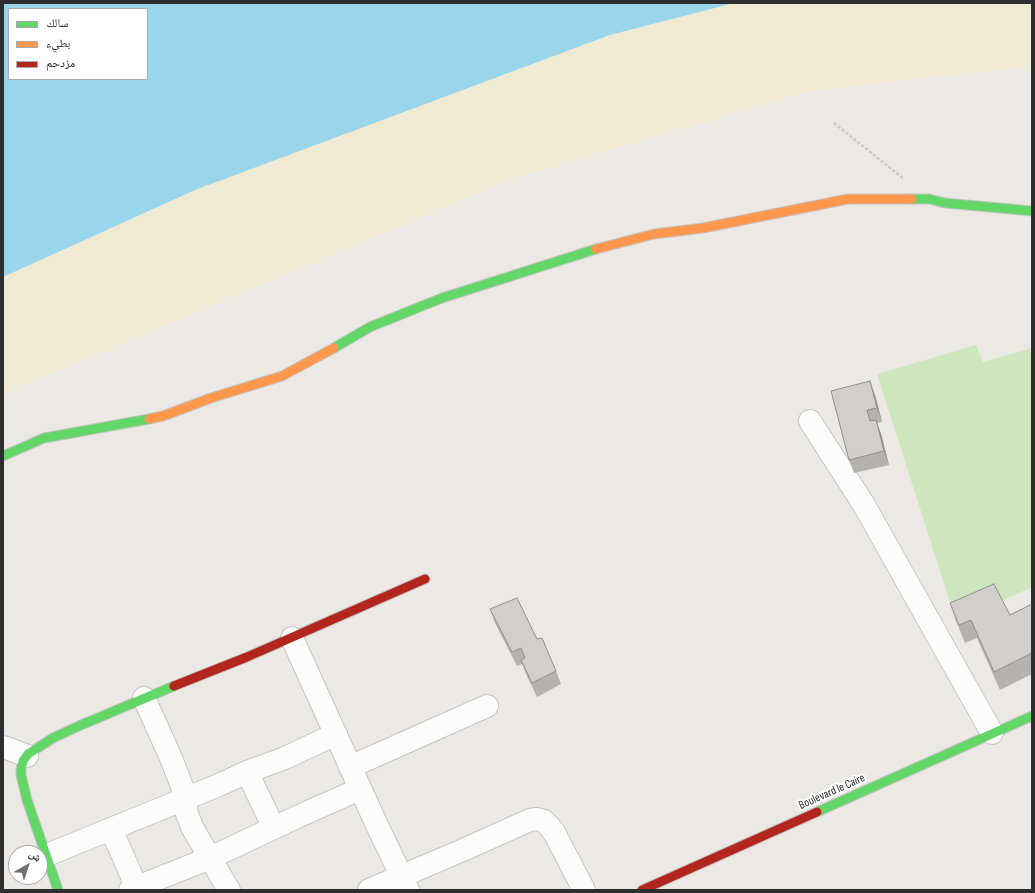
<!DOCTYPE html>
<meta charset="utf-8">
<style>
body{margin:0}
#map{position:relative;width:1035px;height:893px;overflow:hidden;background:#ece8e4;font-family:"Sofia Sans Condensed","Noto Naskh Arabic",sans-serif}
canvas{display:block}
.frame{position:absolute;inset:0;border:4px solid #2e2e2e;pointer-events:none}
.legend{position:absolute;left:8px;top:8px;width:140px;height:72px;box-sizing:border-box;background:#fff;border:1px solid #ababab;margin:0;padding:5px 7px;list-style:none;font-size:12px;color:#2e2e2e}
.legend li{display:flex;align-items:center;gap:8px;height:20px}
.legend b{width:20px;border:1px solid #ababab}
.north{position:absolute;left:8px;top:845px;width:40px;height:40px;box-sizing:border-box;background:#fff;border:1px solid #ababab;border-radius:50%;rotate:39deg;font-size:11px;font-weight:700;line-height:16px;text-align:center;color:#2e2e2e}
.north::after{content:'';display:block;margin:auto;width:14px;height:18px;background:#706f6e;clip-path:polygon(50% 0,100% 100%,50% 72%,0 100%)}
</style>
<div id="map">
<canvas width="1035" height="893"></canvas>
<div class="frame"></div>
<ul class="legend">
<li><b style="height:5px;background:#63d668"></b>سالك</li>
<li><b style="height:5px;background:#ff974d"></b>بطيء</li>
<li><b style="height:5px;background:#b3261e"></b>مزدحم</li>
</ul>
<div class="north">ش</div>
</div>
<script>
const context = document.querySelector('canvas').getContext('2d');
context.lineJoin = 'round';
function paint(path, color) {
  context.fillStyle = color;
  context.fill(path, 'evenodd');
}
function shape(rows) {
  const path = new Path2D();
  for (const r of rows) {
    path.moveTo(r[0], r[1]);
    for (let i = 2; i < r.length; i += 2) path.lineTo(r[i], r[i + 1]);
  }
  return path;
}
function stroke(path, color, width, dash) {
  context.strokeStyle = color;
  context.lineWidth = width;
  context.lineCap = dash ? 'butt' : 'round';
  context.setLineDash(dash || []);
  context.stroke(path);
}
function drawText(font, color, halo, rows, align = 'center') {
  context.font = font + ' "Sofia Sans Condensed",sans-serif';
  context.lineWidth = 4;
  context.setLineDash([]);
  context.textBaseline = 'middle';
  context.strokeStyle = halo;
  context.fillStyle = color;
  for (const [text, x, y, turn = 0] of rows) {
    context.save();
    context.translate(x, y);
    context.rotate((+turn || 0) * Math.PI / 180);
    context.textAlign = isNaN(turn) ? turn : align;
    if (halo) context.strokeText(text, 0, 0);
    context.fillText(text, 0, 0);
    context.restore();
  }
}
const green = shape([
 [976,345,983,362,1032,348,1032,587,956,621,877,374]
]);
const sand = shape([
 [734,3,1032,3,1032,66,810,91,511,179,3,394,3,277,195,190,610,35]
]);
const water = shape([
 [3,3,734,3,610,35,195,190,3,277],
 [9,9,147,9,147,79,9,79]
]);
const path = shape([
 [834,123,904,179]
]);
const street = shape([
 [810,421,864,505,992,733],
 [292,638,375,821,408,890],
 [144,698,171,758,183,789,187,814,193,829,229,890],
 [3,747,12,750,27,756],
 [350,767,487,706],
 [247,772,274,828],
 [111,829,137,888],
 [47,855,219,785,247,772,285,758,336,734],
 [130,890,210,858,299,816,360,789],
 [369,890,463,850,530,820,537,819,544,821,550,827,555,834,584,890]
]);
const fast = shape([
 [912,199,929,199,945,203,1032,211],
 [334,348,370,327,442,298,596,249],
 [3,456,44,438,149,419],
 [817,812,1032,716],
 [58,890,27,800,21,775,21,769,23,761,28,754,53,738,81,725,174,686]
]);
const slow = shape([
 [596,249,654,234,703,228,848,199,912,199],
 [149,419,163,416,211,398,282,376,334,348]
]);
const jam = shape([
 [174,686,247,657,425,579],
 [642,890,817,812]
]);
const wall = shape([
 [831,391,875,395,882,422,877,423,881,434,889,465,854,473,849,460],
 [950,603,1010,615,1032,604,1032,674,1000,690,977,638,965,643,956,621],
 [490,609,537,639,556,671,561,684,537,697,526,674,522,664,517,666,495,623]
]);
const shadedWall = shape([
 [870,381,875,395,882,422,877,408],
 [876,420,881,434,889,465,884,451]
]);
const building = shape([
 [870,381,877,408,867,410,870,421,876,420,884,451,849,460,831,391,870,381],
 [994,584,1010,615,1032,604,1032,653,994,672,971,620,959,625,950,603,994,584],
 [517,598,537,639,542,638,556,671,532,683,521,660,525,658,521,648,512,652,490,609,517,598]
]);
const streetNames = [
 ["Boulevard le Caire",832,792,-24]
];
paint(green, '#cee6be');
paint(sand, '#f0ead3');
paint(water, '#99d6ec');
stroke(street, '#c5c4c5', 24);
stroke(fast, '#c5c4c5', 11);
stroke(slow, '#c5c4c5', 11);
stroke(jam, '#c5c4c5', 11);
stroke(path, '#c9c9c8', 2.5, [3, 2]);
stroke(street, '#fcfcfb', 22);
stroke(fast, '#63d668', 9);
stroke(slow, '#ff974d', 9);
stroke(jam, '#b3261e', 9);
paint(wall, '#b4b1af');
paint(shadedWall, '#92908e');
paint(building, '#d1cecb');
stroke(building, '#92908e', 1);
drawText('12px', '#2e2e2e', '#fff', streetNames);
</script>
